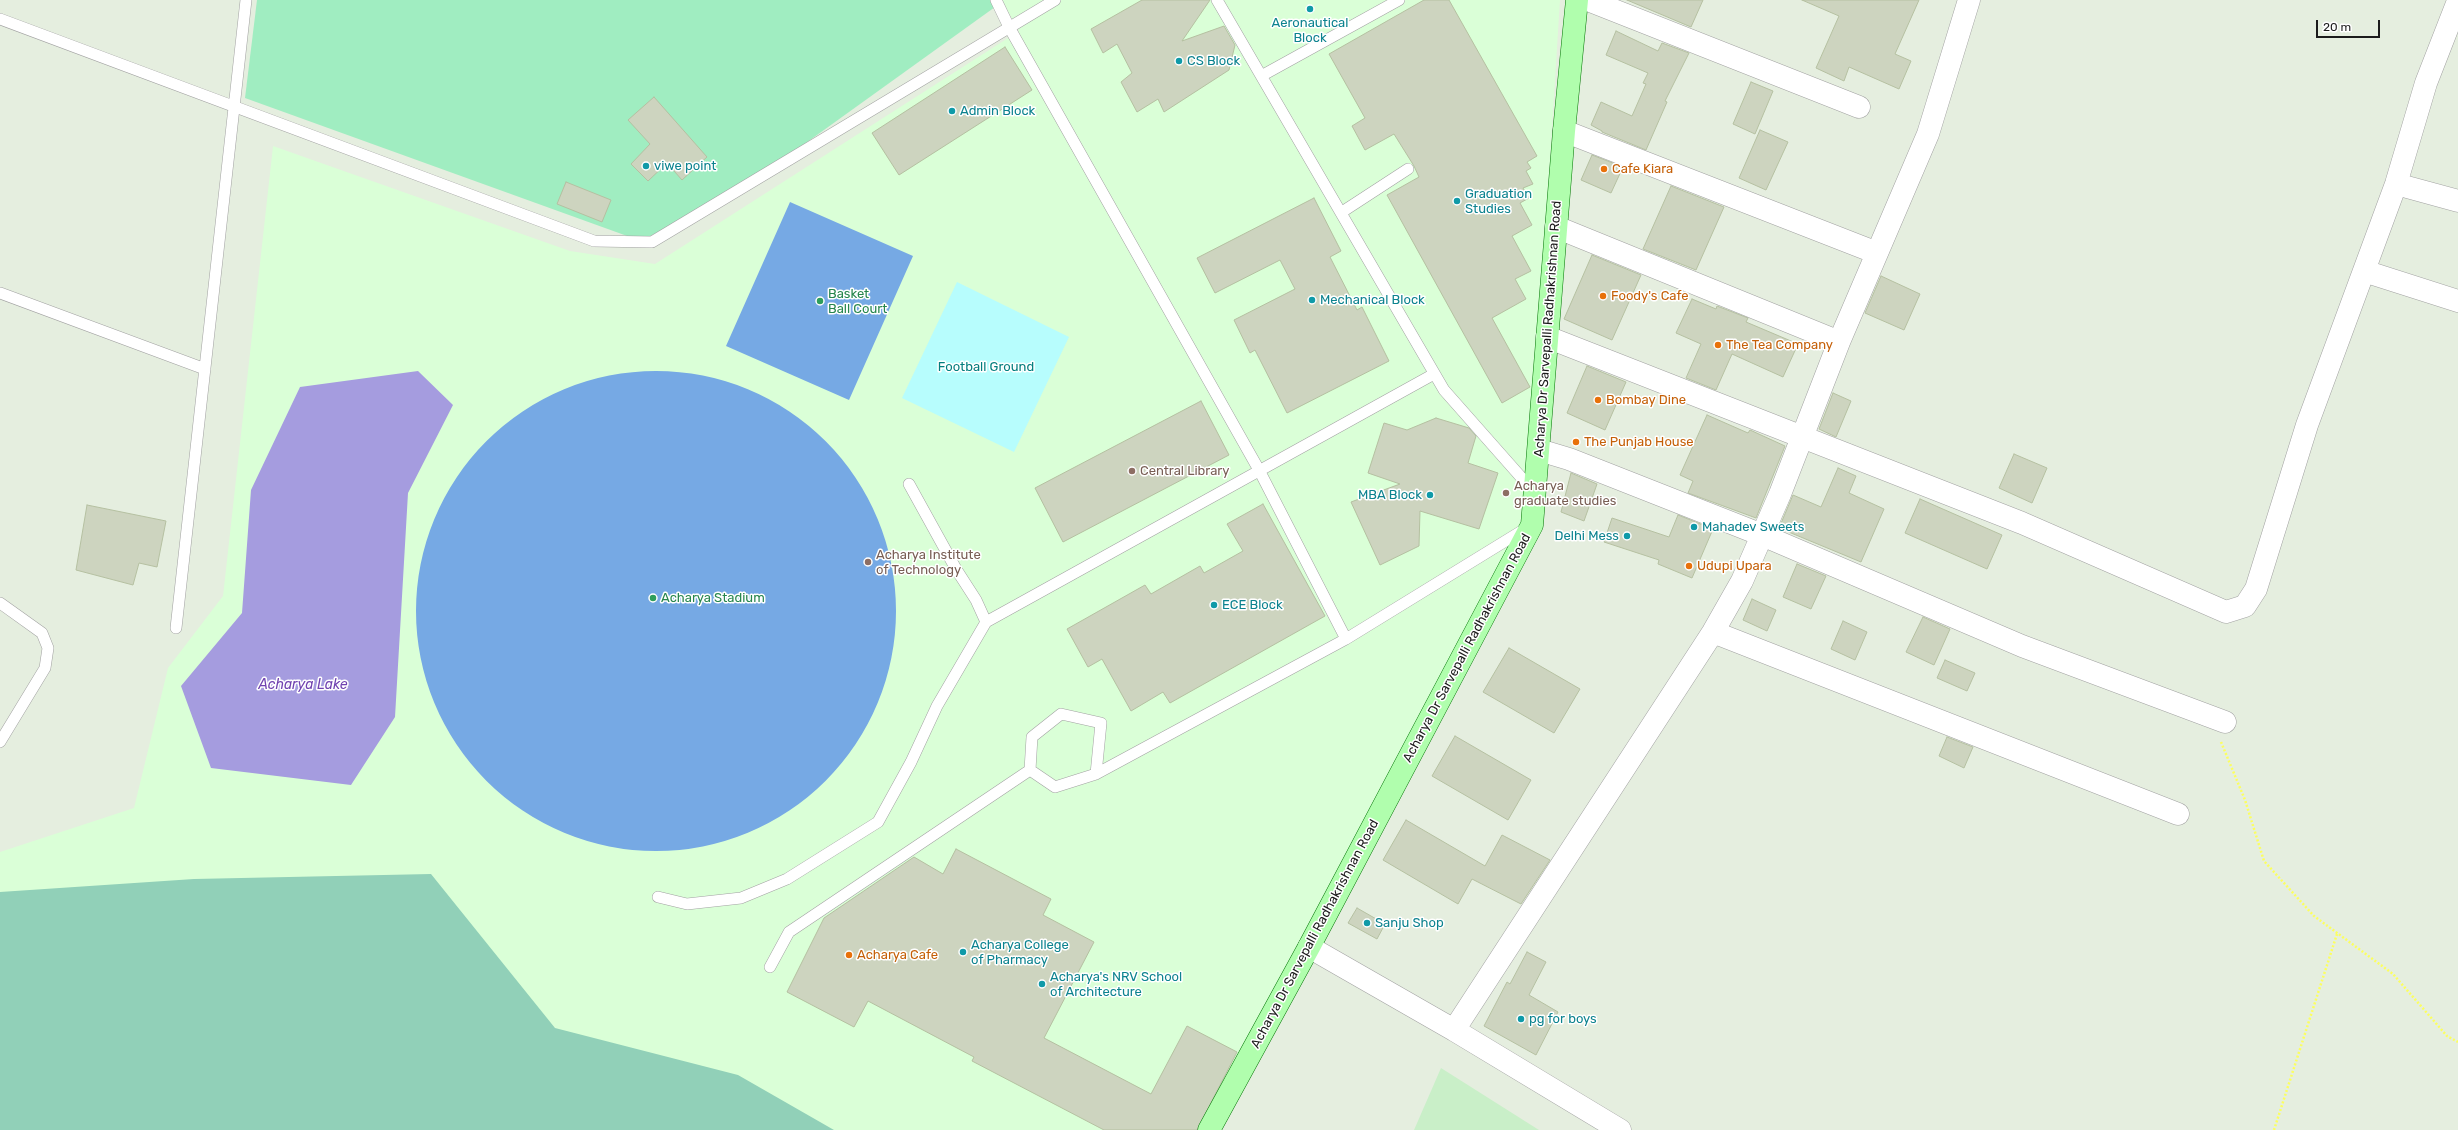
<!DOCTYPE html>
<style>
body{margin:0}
#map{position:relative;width:2458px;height:1130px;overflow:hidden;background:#e5eedf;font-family:Rubik,sans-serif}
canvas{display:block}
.scale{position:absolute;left:2316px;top:20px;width:64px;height:18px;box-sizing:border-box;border:2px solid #1b1b1b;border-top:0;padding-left:5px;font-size:12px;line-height:14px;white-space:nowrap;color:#1b1b1b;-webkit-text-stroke:3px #fff;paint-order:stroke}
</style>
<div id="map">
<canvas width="2458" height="1130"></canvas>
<div class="scale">20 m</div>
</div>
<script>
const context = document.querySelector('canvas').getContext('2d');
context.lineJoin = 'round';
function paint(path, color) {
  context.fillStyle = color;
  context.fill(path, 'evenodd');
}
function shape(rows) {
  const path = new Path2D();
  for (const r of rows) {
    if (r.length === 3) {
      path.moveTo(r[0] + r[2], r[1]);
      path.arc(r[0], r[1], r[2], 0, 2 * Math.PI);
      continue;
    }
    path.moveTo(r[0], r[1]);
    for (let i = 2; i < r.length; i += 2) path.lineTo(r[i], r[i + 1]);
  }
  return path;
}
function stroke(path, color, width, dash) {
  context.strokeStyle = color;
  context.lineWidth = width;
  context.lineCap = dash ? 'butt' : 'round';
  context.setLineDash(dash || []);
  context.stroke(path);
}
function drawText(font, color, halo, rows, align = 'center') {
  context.font = font + ' Rubik,sans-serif';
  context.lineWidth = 3;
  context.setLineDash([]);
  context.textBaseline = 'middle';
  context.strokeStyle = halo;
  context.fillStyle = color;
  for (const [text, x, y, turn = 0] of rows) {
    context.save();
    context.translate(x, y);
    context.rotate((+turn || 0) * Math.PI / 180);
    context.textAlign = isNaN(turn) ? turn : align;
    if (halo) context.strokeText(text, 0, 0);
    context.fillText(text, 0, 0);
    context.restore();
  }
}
const education = shape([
 [1001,0,1560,0,1527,528,1201,1130,0,1130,0,852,134,808,168,668,223,596,273,146,570,251,655,264,1019,31]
]);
const farmland = shape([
 [1441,1068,1539,1130,1414,1130]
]);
const grass = shape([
 [257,0,1001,0,1002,2,753,181,641,241,245,98]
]);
const forest = shape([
 [431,874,555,1028,738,1075,834,1130,0,1130,0,892,194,879]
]);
const park = shape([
 [957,282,1069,337,1014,452,902,398]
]);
const pitch = shape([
 [790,202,913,256,849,400,726,346],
 [656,611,240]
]);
const water = shape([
 [418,371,453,405,408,493,395,717,351,785,211,768,181,686,242,613,251,490,300,387]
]);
const building = shape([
 [1142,0,1210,0,1182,41,1224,26,1235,45,1229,70,1164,112,1158,99,1137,112,1121,82,1132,73,1117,44,1103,53,1091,29,1142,0],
 [1424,0,1449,0,1537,156,1527,162,1531,168,1526,171,1533,184,1523,188,1529,198,1520,203,1532,225,1512,236,1531,271,1515,279,1526,299,1492,318,1530,387,1502,403,1387,195,1419,177,1414,166,1394,134,1365,150,1352,126,1365,118,1329,54,1424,0],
 [1627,0,1703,0,1691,27,1627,0],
 [1802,0,1919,0,1895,54,1911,61,1899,89,1849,67,1844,81,1816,68,1839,16,1802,0],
 [1616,31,1658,51,1662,43,1689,53,1665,101,1667,102,1646,150,1602,132,1602,131,1591,125,1601,102,1632,116,1646,84,1643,83,1648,73,1606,55,1616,31],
 [1005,47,1032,90,899,175,872,133,1005,47],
 [1751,82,1773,91,1755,134,1733,124,1751,82],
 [654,97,707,157,682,180,667,163,648,181,631,164,650,144,628,120,654,97],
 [1760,130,1788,142,1766,190,1739,178,1760,130],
 [1592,155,1623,167,1611,193,1581,180,1592,155],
 [566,182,611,200,602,222,557,204,566,182],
 [1671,186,1724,207,1696,270,1643,249,1671,186],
 [1314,198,1341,251,1330,257,1357,310,1362,307,1389,361,1287,413,1255,350,1250,353,1234,320,1295,289,1280,260,1215,293,1197,258,1314,198],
 [1592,255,1641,275,1612,340,1564,319,1592,255],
 [1881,276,1920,294,1904,330,1865,313,1881,276],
 [1692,299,1716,309,1717,306,1748,318,1746,322,1798,344,1783,377,1732,354,1716,390,1686,378,1701,344,1676,333,1692,299],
 [1587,366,1626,382,1605,430,1567,413,1587,366],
 [1833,393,1851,401,1836,437,1819,429,1833,393],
 [1201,401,1229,455,1063,542,1035,488,1201,401],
 [1707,415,1748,433,1750,430,1785,446,1756,518,1688,493,1693,481,1680,475,1707,415],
 [1436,418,1469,428,1476,436,1468,463,1498,473,1479,529,1420,511,1419,546,1380,565,1351,502,1400,484,1368,473,1384,423,1407,430,1436,418],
 [2014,454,2047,468,2032,503,1999,488,2014,454],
 [1838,468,1856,476,1849,493,1884,509,1861,562,1779,528,1793,495,1821,507,1838,468],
 [1571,473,1597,484,1584,521,1561,512,1571,473],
 [1920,499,2002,535,1987,569,1905,533,1920,499],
 [1263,504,1325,616,1170,703,1163,692,1131,711,1102,659,1088,667,1067,629,1145,585,1151,594,1200,566,1204,573,1243,551,1227,524,1263,504],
 [87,505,166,521,157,567,139,563,133,585,76,570,87,505],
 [1678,515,1713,529,1692,578,1658,564,1659,560,1604,542,1612,518,1669,537,1678,515],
 [1797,564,1826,576,1811,609,1783,597,1797,564],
 [1752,599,1776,610,1767,631,1743,620,1752,599],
 [1923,617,1950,629,1934,665,1906,652,1923,617],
 [1843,621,1867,632,1855,660,1831,649,1843,621],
 [1509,648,1580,689,1554,733,1483,692,1509,648],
 [1945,660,1975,673,1967,691,1937,678,1945,660],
 [1455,736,1531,780,1508,820,1432,776,1455,736],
 [1947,737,1973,747,1964,768,1939,756,1947,737],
 [1406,820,1485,866,1502,835,1550,860,1521,904,1472,879,1458,904,1383,860,1406,820],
 [956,849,1051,899,1043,915,1094,942,1044,1038,1151,1094,1187,1026,1237,1052,1197,1130,1104,1130,972,1061,974,1057,868,1001,854,1027,787,992,824,918,914,857,943,874,956,849],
 [1357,908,1385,924,1377,939,1348,923,1357,908],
 [1527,952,1546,962,1529,995,1558,1012,1536,1055,1484,1026,1507,982,1510,984,1527,952]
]);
const path = shape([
 [2221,742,2245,800,2264,861,2314,916,2393,974,2447,1036,2458,1042],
 [2274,1130,2337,934]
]);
const lane = shape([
 [996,0,1009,27,1259,470,1346,639],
 [1217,0,1444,390,1535,493],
 [0,19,594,241,652,242,1055,0],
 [1263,75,1399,0],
 [1342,212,1408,169],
 [0,293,205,369],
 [909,484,956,569,976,600,986,622],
 [0,603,42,633,48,648,45,668,0,742],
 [176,628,246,0],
 [1030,770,1032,737,1061,714,1101,723,1096,774],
 [658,897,687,904,741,898,787,879,878,822,911,762,937,706,986,622,1434,374],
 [770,967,789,932,1030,770,1055,787,1096,774,1346,639,1525,529]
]);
const street = shape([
 [1588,0,1859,107],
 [1564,131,1877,253],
 [2396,184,2458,201],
 [1556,227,1839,342],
 [2364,271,2458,301],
 [1547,337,2022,523,2226,612,2245,606,2256,589,2307,425,2396,184,2426,83,2458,1],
 [1539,450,1569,459,1762,535,2022,646,2225,722],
 [1713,632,2178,814],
 [1309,947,1454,1030,1620,1130],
 [1454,1030,1713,632,1742,581,1780,494,1839,342,1928,134,1969,0]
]);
const secondary = shape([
 [1209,1130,1309,947,1532,525,1564,131,1577,0]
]);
const markers = [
 [1310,9,4,"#0f9aa8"],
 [1179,61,4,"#0f9aa8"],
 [952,111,4,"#0f9aa8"],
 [646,166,4,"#0f9aa8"],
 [1604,169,4,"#e8710a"],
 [1457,201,4,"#0f9aa8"],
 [1603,296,4,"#e8710a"],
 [1312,300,4,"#0f9aa8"],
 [820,301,4,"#2e9e5b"],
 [1718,345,4,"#e8710a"],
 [1598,400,4,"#e8710a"],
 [1576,442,4,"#e8710a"],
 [1132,471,4,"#8d6e63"],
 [1506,493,4,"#8d6e63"],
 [1430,495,4,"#0f9aa8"],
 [1694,527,4,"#0f9aa8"],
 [1627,536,4,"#0f9aa8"],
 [868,562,4,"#8d6e63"],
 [1689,566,4,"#e8710a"],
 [653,598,4,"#2e9e5b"],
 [1214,605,4,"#0f9aa8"],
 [1367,923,4,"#0f9aa8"],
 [963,952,4,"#0f9aa8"],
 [849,955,4,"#e8710a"],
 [1042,984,4,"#0f9aa8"],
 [1521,1019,4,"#0f9aa8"]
];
const cultureNames = [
 ["Aeronautical",1310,23,"center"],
 ["Block",1310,38,"center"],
 ["CS Block",1187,61],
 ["Admin Block",960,111],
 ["viwe point",654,166],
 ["Graduation",1465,194],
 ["Studies",1465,209],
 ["Mechanical Block",1320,300],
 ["MBA Block",1422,495,"right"],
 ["Mahadev Sweets",1702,527],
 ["Delhi Mess",1619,536,"right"],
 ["ECE Block",1222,605],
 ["Sanju Shop",1375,923],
 ["Acharya College",971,945],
 ["of Pharmacy",971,960],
 ["Acharya's NRV School",1050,977],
 ["of Architecture",1050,992],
 ["pg for boys",1529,1019]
];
const foodNames = [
 ["Cafe Kiara",1612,169],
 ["Foody's Cafe",1611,296],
 ["The Tea Company",1726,345],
 ["Bombay Dine",1606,400],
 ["The Punjab House",1584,442],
 ["Udupi Upara",1697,566],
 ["Acharya Cafe",857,955]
];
const leisureNames = [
 ["Basket",828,294],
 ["Ball Court",828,309],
 ["Acharya Stadium",661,598]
];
const streetNames = [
 ["Acharya Dr Sarvepalli Radhakrishnan Road",1548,329,-86],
 ["Acharya Dr Sarvepalli Radhakrishnan Road",1467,648,-62],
 ["Acharya Dr Sarvepalli Radhakrishnan Road",1315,934,-62]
];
const parkNames = [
 ["Football Ground",986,367]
];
const educationNames = [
 ["Central Library",1140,471],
 ["Acharya",1514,486],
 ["graduate studies",1514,501],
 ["Acharya Institute",876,555],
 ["of Technology",876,570]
];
const waterNames = [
 ["Acharya Lake",303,685]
];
paint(education, '#daffd7');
paint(farmland, '#c9efc8');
paint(grass, '#a0edc1');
paint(forest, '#91d0b8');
paint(park, '#b7fdfd');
paint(pitch, '#76a9e4');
paint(water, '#a59cdf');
paint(building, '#cdd4bf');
stroke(building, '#b5c0a1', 1);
stroke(lane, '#a2a2a2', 12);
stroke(street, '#a2a2a2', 23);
stroke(secondary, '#007403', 23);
stroke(path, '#fcff5f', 2.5, [2, 2]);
stroke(lane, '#fff', 11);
stroke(street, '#fff', 22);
stroke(secondary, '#b0fead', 22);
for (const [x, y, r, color] of markers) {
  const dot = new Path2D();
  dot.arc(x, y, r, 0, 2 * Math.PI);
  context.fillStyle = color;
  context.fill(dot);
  stroke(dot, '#fff', 1.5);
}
drawText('13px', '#0d838f', '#fff', cultureNames, 'left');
drawText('13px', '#c56008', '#fff', foodNames, 'left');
drawText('13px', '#27864d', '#fff', leisureNames, 'left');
drawText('13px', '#1b1b1b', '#fff', streetNames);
drawText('13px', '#037e7e', '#fff', parkNames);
drawText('13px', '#785e54', '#fff', educationNames, 'left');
drawText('italic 14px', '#7042b0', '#fff', waterNames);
</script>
